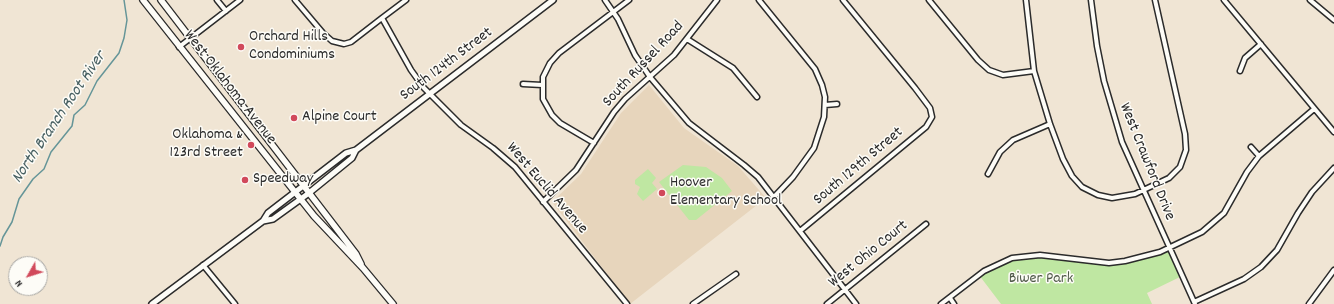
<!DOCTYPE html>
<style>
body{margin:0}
#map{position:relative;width:1334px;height:304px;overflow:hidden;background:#f0e5d4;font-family:Dekko,sans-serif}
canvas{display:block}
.north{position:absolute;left:8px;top:256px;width:40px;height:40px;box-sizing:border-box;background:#fdfcf7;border:1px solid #a9a8a5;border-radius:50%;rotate:231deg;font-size:11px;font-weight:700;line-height:16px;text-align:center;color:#2b2b2b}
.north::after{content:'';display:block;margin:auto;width:14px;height:18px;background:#d1495b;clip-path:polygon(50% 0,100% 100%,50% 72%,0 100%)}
</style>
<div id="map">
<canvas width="1334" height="304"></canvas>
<div class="north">N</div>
</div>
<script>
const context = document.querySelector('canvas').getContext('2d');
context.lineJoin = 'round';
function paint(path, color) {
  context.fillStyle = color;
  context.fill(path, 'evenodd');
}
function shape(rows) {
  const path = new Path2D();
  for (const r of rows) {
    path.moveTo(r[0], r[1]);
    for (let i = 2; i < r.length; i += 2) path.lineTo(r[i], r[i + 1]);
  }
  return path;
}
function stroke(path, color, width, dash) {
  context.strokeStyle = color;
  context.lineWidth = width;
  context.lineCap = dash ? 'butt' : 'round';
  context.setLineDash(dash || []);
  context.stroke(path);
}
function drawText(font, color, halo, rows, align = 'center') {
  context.font = font + ' Dekko,sans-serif';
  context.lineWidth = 3;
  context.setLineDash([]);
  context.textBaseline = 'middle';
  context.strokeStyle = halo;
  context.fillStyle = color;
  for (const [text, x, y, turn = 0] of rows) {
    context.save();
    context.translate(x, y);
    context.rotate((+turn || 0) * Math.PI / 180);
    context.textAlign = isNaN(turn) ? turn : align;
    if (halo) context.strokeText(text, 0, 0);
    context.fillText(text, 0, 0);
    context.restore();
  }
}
const built = shape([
 [649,85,684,128,738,166,766,198,630,304,552,202,581,174,621,113]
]);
const green = shape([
 [683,165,706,167,722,178,732,191,696,220,689,220,659,182],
 [648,169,656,178,652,183,657,189,643,201,637,194,640,187,635,184,635,180],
 [1169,248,1182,276,1147,293,1152,304,1001,304,979,275,1005,261,1044,256,1114,263]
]);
const stream = shape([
 [0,246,3,237,12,222,19,199,33,179,44,169,51,152,72,126,74,115,85,105,97,81,119,53,124,38,127,20,124,0]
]);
const minor = shape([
 [217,0,226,11],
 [295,0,323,33,332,41,344,44,351,42,382,18,411,70,424,88,461,125,493,148,515,167,627,304],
 [605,0,618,19,635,55,650,77,689,123,744,165,758,177,856,304],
 [759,0,815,69,822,85,825,97,824,117,814,148,793,177,774,197],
 [929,0,978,60,989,70,1003,75,1034,71],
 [1026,0,1034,71,1050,124,1063,159,1072,176,1082,187,1098,195,1112,198,1135,194,1169,178,1180,167,1186,150,1185,134,1155,0],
 [1091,0,1097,46,1104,81,1122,142,1195,304],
 [1224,0,1334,132],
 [1310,0,1334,20],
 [382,18,406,0],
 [687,39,733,68,757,97],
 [179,47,240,0],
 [1240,71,1245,58,1261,44],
 [523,84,542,85],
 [825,105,837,104],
 [594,143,560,123,552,115,543,99,543,77,550,63,559,53,629,0],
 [1251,147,1259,156],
 [988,174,1000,152,1013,140,1050,124],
 [543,202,576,170,614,112,625,99,674,55,717,0],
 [800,231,926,127,932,117,930,108,915,88,843,0],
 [203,265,235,304],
 [950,298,954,304],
 [1194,302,1244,279,1261,267,1277,250,1298,213,1312,192,1334,168],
 [693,304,736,274],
 [827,304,926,224],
 [941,304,984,271,1012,258,1040,255,1109,263,1125,261,1160,252,1202,232,1224,213,1247,172,1259,156,1314,109],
 [1309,304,1334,270]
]);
const tertiary = shape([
 [263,221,273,219,309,193,352,158,356,150,553,0],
 [152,304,263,221,268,213,346,153,356,150]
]);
const secondary = shape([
 [143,0,314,216,363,268,393,304],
 [161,0,356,254,361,264]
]);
const markers = [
 [241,47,4,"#d1495b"],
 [294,118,4,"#d1495b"],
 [251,145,4,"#d1495b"],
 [245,180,4,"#d1495b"],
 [662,193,4,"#d1495b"]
];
const poiNames = [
 ["Orchard Hills",249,38],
 ["Condominiums",249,56],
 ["Alpine Court",302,118],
 ["Oklahoma &",243,136,"right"],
 ["123rd Street",243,154,"right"],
 ["Speedway",253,180],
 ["Hoover",670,184],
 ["Elementary School",670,202]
];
const streetNames = [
 ["South 124th Street",447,65,-37],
 ["South Russel Road",644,65,-47],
 ["West Oklahoma Avenue",229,88,52],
 ["West Crawford Drive",1146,162,68],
 ["South 129th Street",859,167,-40],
 ["West Euclid Avenue",546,189,49],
 ["West Ohio Court",869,255,-39]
];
const parkNames = [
 ["Biwer Park",1041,280]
];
const waterNames = [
 ["North Branch Root River",60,118,-56]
];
paint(built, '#e7d5bc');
paint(green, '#bfe7a2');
stroke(stream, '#659598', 1.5);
stroke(minor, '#2b2b2b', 7);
stroke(tertiary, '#2b2b2b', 8);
stroke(secondary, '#2b2b2b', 8);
stroke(minor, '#fdfcf7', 4);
stroke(tertiary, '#fdfcf7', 5);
stroke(secondary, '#fdfcf7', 5.5);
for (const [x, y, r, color] of markers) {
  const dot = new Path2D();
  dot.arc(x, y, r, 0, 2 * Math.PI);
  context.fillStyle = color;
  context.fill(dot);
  stroke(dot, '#fdfcf7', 1.5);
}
drawText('16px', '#2b2b2b', '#fdfcf7', poiNames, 'left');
drawText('16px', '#2b2b2b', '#fdfcf7', streetNames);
drawText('16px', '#505a49', '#fdfcf7', parkNames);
drawText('italic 17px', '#486062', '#fdfcf7', waterNames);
</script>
